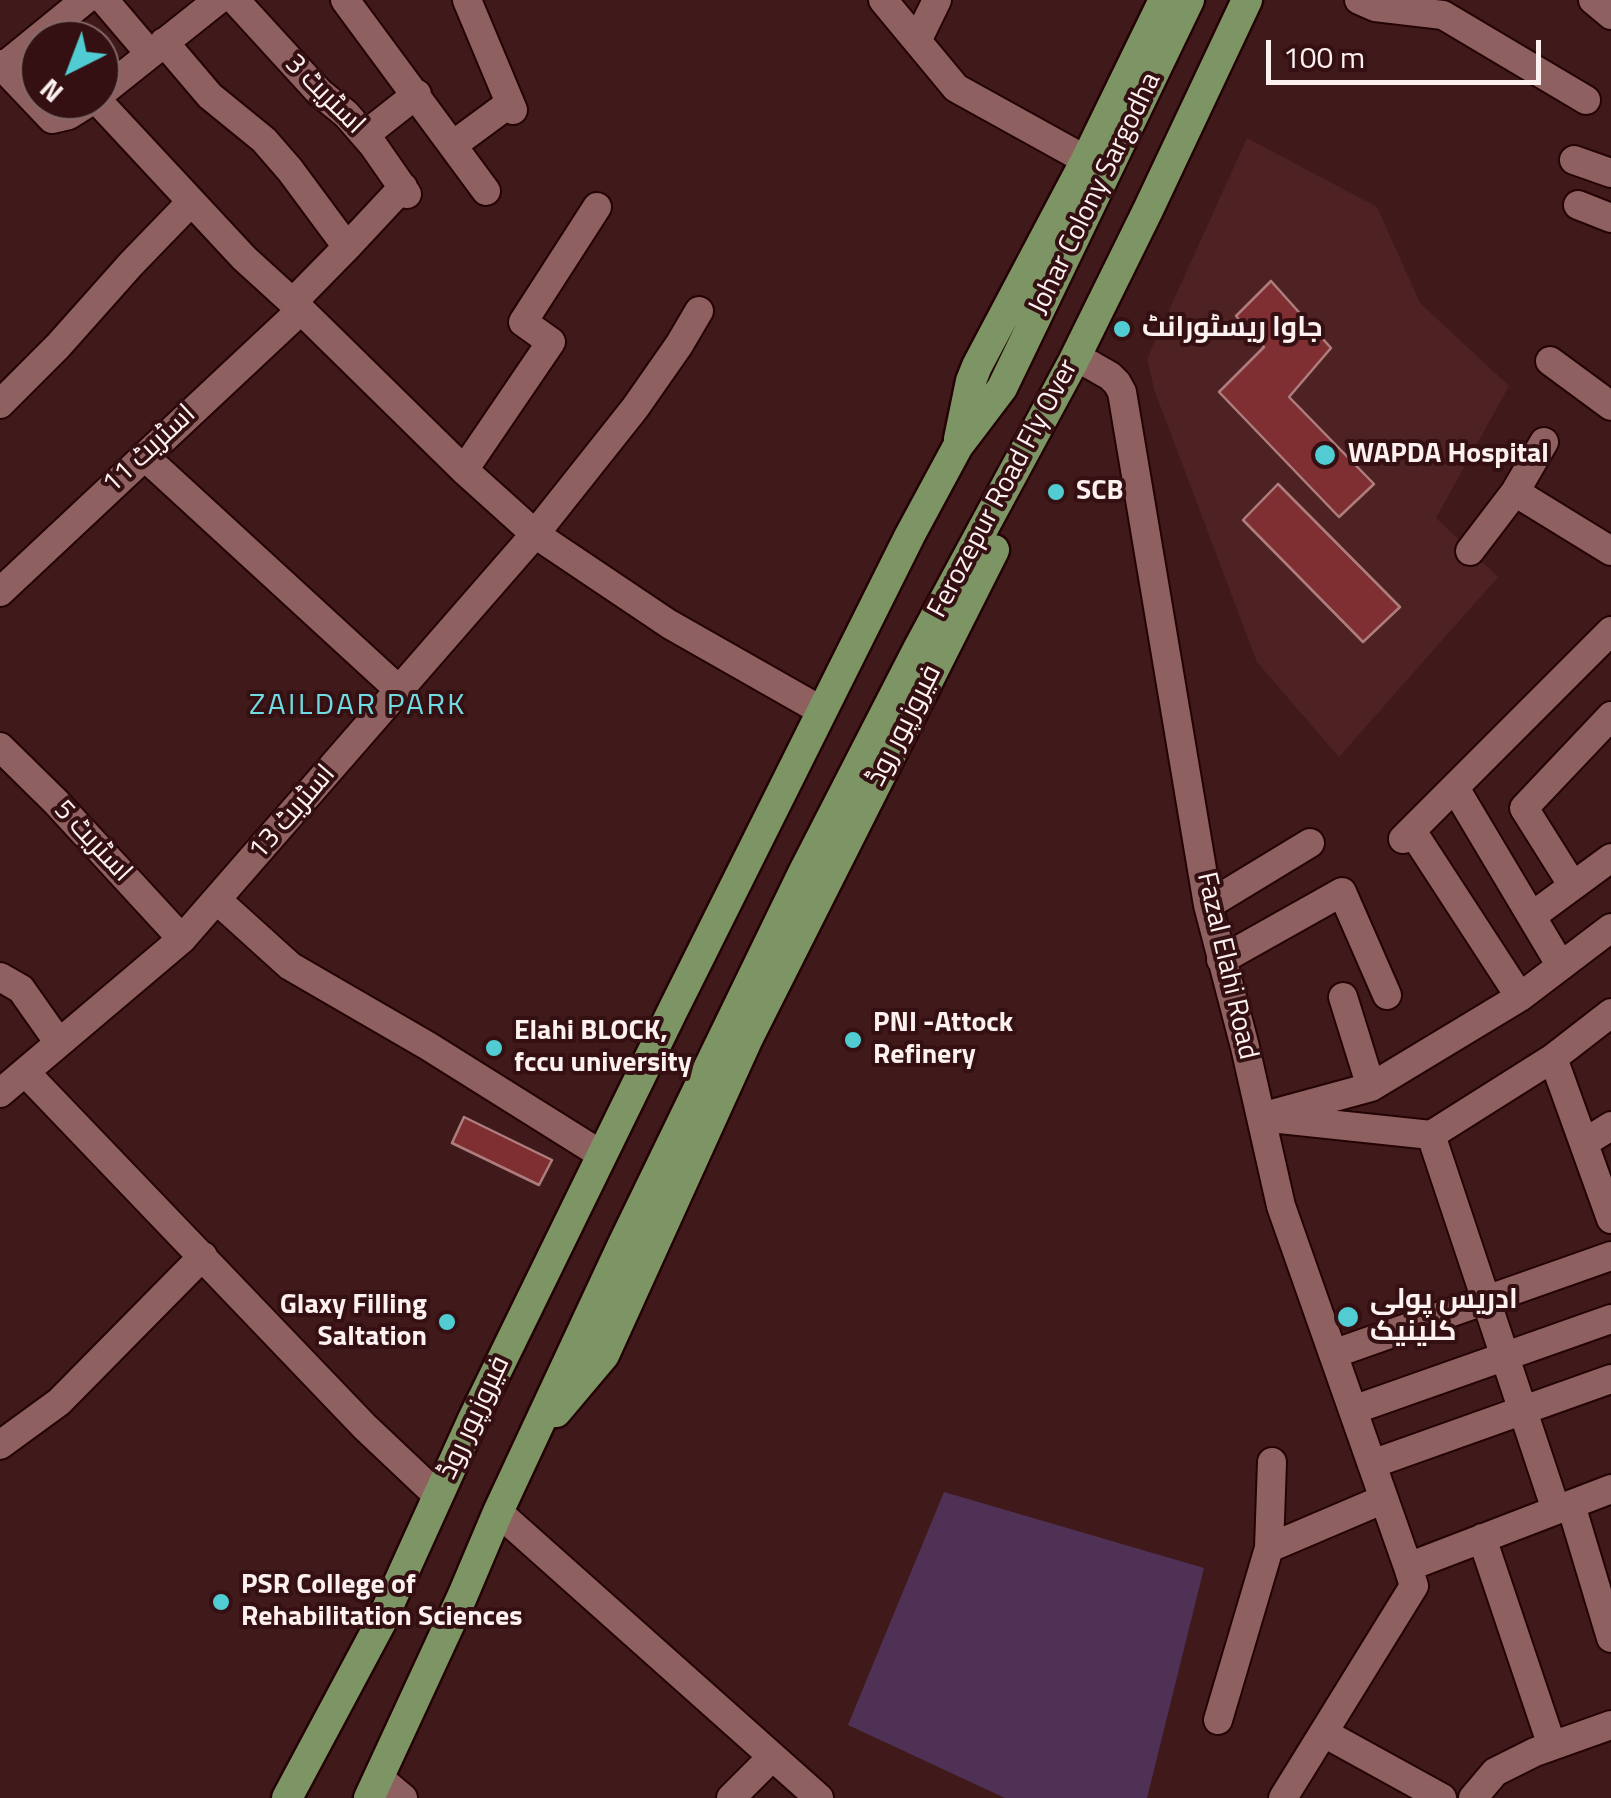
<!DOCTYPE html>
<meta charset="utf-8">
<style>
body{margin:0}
#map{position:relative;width:1611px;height:1798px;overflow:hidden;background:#401a1b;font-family:"Titillium Web",sans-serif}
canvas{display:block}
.north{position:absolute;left:20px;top:20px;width:100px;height:100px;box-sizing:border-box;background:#351012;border:2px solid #856a6b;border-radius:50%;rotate:222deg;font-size:28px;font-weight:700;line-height:40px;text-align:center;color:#fcf1f0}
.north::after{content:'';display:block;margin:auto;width:35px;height:45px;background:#51ccd3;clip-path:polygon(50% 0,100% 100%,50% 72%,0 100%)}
.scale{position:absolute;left:1266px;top:40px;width:275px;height:45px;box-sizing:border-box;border:5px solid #fcf1f0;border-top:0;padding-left:12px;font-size:30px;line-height:35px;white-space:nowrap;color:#fcf1f0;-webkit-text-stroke:8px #351012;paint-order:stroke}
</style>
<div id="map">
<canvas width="1611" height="1798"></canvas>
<div class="north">N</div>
<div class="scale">100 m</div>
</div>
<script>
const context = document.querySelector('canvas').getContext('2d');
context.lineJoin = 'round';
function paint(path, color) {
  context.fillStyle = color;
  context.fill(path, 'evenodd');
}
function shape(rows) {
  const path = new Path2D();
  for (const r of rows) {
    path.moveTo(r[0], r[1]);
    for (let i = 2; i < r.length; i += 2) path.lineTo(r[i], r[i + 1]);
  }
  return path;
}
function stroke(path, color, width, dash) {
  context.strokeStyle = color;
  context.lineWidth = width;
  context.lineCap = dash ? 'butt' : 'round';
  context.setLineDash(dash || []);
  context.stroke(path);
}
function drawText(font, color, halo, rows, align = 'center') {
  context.font = font + ' "Titillium Web",Cairo,sans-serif';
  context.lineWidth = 8;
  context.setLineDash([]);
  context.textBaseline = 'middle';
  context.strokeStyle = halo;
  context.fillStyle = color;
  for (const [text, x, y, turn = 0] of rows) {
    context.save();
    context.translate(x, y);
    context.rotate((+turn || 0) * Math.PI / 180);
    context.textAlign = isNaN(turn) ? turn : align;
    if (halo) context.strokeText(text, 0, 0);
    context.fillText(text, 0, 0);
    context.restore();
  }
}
const built = shape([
 [1247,138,1377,207,1420,303,1509,386,1436,518,1498,577,1339,757,1257,662,1155,392,1147,359]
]);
const green = shape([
 [944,1492,1204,1568,1147,1798,1005,1798,848,1725]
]);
const building = shape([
 [1271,281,1331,348,1289,397,1374,484,1339,517,1219,392,1264,347,1236,316,1271,281],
 [1278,484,1400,607,1363,642,1243,520,1278,484],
 [464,1117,552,1160,539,1185,452,1143,464,1117]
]);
const minor = shape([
 [104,0,150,54],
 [235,0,320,93,346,114,373,145,407,194],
 [345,0,486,191],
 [467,0,513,110],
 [883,0,956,88,1086,160],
 [1359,0,1375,7,1443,15,1586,100],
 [1593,0,1611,15],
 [917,41,937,0],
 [164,42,210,96,264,140,290,170,347,247,293,302],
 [0,64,52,119,69,115,93,100],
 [3,67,85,0],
 [100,94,218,0],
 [97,100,244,258,301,310,464,470,535,534,669,624,822,711],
 [365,135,417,94],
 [453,145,510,103],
 [1574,160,1611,173],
 [1578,205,1611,218],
 [347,247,403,187],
 [1550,361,1611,406],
 [1089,364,1110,376,1117,383,1122,392,1208,905,1245,1047,1281,1206,1408,1567],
 [0,404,58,346,131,264,190,203],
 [144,456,399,690],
 [464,470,551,342,523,322,597,207],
 [1515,492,1611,551],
 [1470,551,1515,492,1544,442],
 [0,592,301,310],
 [0,747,56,802,182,939],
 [1455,788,1561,966],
 [1412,831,1520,997],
 [1403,839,1611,631],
 [1573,886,1524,808,1611,716],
 [217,900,290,966,428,1046,602,1155],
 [1208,905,1310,843],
 [1532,916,1611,858],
 [1611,928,1520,997,1371,1087,1261,1117,1431,1135,1553,1058,1611,1013],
 [1221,960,1342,892,1387,995],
 [0,977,21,989,59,1043],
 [1343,997,1371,1087],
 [1553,1058,1611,1219],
 [25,1072,365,1427,438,1496],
 [0,1093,182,939,535,534,635,408,679,345,699,311],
 [1431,1135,1556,1510],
 [1584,1143,1611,1126],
 [1333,1354,1611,1256],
 [1353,1410,1611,1319],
 [0,1445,59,1402,203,1256],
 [1372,1464,1611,1379],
 [1571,1505,1611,1638],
 [498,1512,819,1798],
 [1482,1538,1552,1746],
 [1269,1548,1384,1499],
 [1218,1720,1269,1548,1272,1462],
 [1324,1733,1442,1798],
 [379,1778,403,1798],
 [731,1798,772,1757],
 [1283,1798,1414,1586,1408,1567,1611,1489],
 [1473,1798,1495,1772,1535,1752,1611,1725]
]);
const major = shape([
 [959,439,971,381,977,366,1086,160,1164,0],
 [556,1412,604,1355,748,1038,994,550],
 [287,1798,380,1624,474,1417,672,1012,910,535,958,446,1002,388,1189,0],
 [369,1798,462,1597,498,1512,623,1244,804,871,918,649,1073,362,1148,210,1247,0]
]);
const markers = [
 [1122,329,10,"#51ccd3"],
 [1325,455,12,"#51ccd3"],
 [1056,492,10,"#51ccd3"],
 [853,1040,10,"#51ccd3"],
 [494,1048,10,"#51ccd3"],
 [1348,1317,12,"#51ccd3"],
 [447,1322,10,"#51ccd3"],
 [221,1602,10,"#51ccd3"]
];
const streetNames = [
 ["اسٹریٹ 3",324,95,45],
 ["Johar Colony Sargodha",1096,194,-64],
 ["اسٹریٹ 11",150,450,-43],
 ["Ferozepur Road Fly Over",1004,489,-62],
 ["فیروزپور روڈ",905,726,-63],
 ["اسٹریٹ 13",293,813,-49],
 ["اسٹریٹ 5",92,842,47],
 ["Fazal Elahi Road",1226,966,77],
 ["فیروزپور روڈ",475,1418,-65]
];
const poiNames = [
 ["جاوا ریسٹورانٹ",1142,329],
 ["WAPDA Hospital",1348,455],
 ["SCB",1076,492],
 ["PNI -Attock",873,1024],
 ["Refinery",873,1056],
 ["Elahi BLOCK,",514,1032],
 ["fccu university",514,1064],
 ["ادریس پولی",1370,1301],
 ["کلینیک",1370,1333],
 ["Glaxy Filling",427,1306,"right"],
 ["Saltation",427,1338,"right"],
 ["PSR College of",241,1586],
 ["Rehabilitation Sciences",241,1618]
];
const neighbourhoodNames = [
 ["ZAILDAR PARK",358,707]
];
paint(built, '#4e2122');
paint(green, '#4e3154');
paint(building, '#7f2e32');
stroke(building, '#ad7e7d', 2.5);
stroke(minor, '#240305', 32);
stroke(major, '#240305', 35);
stroke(minor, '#8e6160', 28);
stroke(major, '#7d9564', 30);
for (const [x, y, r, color] of markers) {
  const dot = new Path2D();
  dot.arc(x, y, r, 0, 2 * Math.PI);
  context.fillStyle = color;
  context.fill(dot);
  stroke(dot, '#351012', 4);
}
drawText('28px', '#fcf1f0', '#351012', streetNames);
drawText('bold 28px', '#fcf1f0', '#351012', poiNames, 'left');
context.letterSpacing = '2.5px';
drawText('30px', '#6fdbe2', '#351012', neighbourhoodNames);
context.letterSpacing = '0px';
</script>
